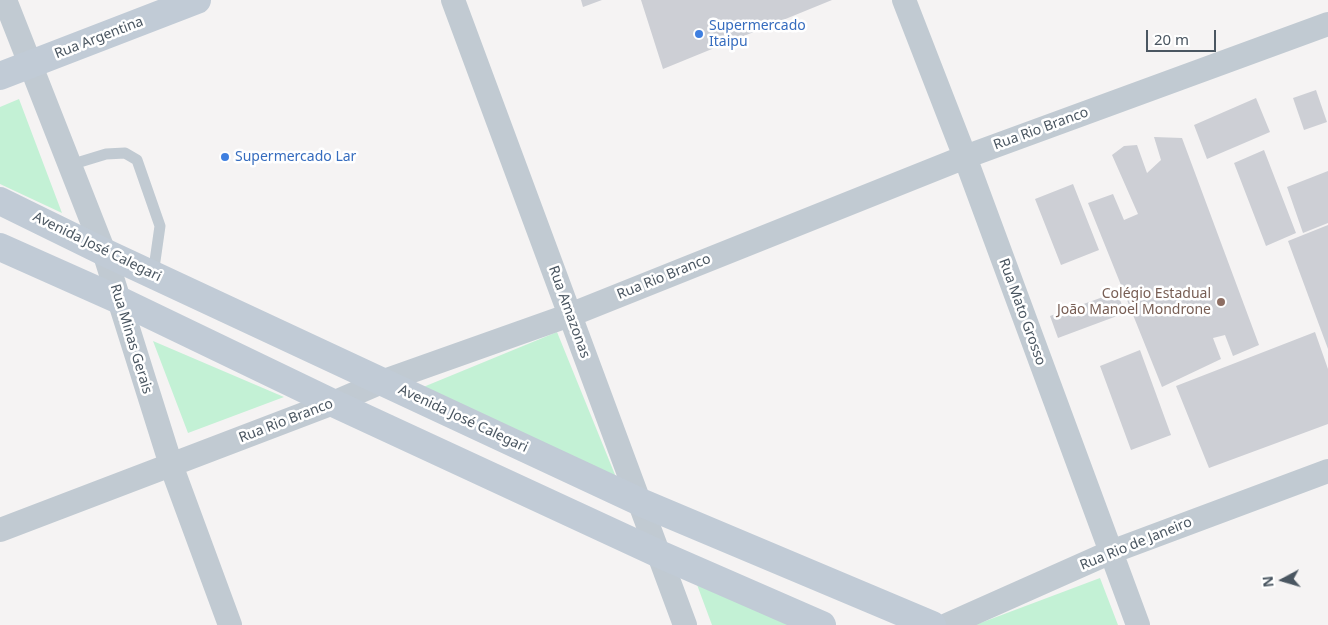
<!DOCTYPE html>
<meta charset="utf-8">
<style>
body{margin:0}
#map{position:relative;width:1328px;height:625px;overflow:hidden;background:#f5f3f3;font-family:"Noto Sans",sans-serif}
canvas{display:block}
.north{position:absolute;left:1258px;top:555px;width:50px;height:50px;-webkit-text-stroke:4px #fff;paint-order:stroke;rotate:264deg;font-size:14px;font-weight:700;line-height:20px;text-align:center;color:#4a5661}
.north::after{content:'';display:block;margin:auto;width:18px;height:22px;background:#4a5661;clip-path:polygon(50% 0,100% 100%,50% 72%,0 100%)}
.scale{position:absolute;left:1146px;top:30px;width:70px;height:22px;box-sizing:border-box;border:2px solid #4a5661;border-top:0;padding-left:6px;font-size:15px;line-height:18px;white-space:nowrap;color:#4a5661;-webkit-text-stroke:4px #fff;paint-order:stroke}
</style>
<div id="map">
<canvas width="1328" height="625"></canvas>
<div class="north">N</div>
<div class="scale">20 m</div>
</div>
<script>
const context = document.querySelector('canvas').getContext('2d');
context.lineJoin = 'round';
function paint(path, color) {
  context.fillStyle = color;
  context.fill(path, 'evenodd');
}
function shape(rows) {
  const path = new Path2D();
  for (const r of rows) {
    path.moveTo(r[0], r[1]);
    for (let i = 2; i < r.length; i += 2) path.lineTo(r[i], r[i + 1]);
  }
  return path;
}
function stroke(path, color, width, dash) {
  context.strokeStyle = color;
  context.lineWidth = width;
  context.lineCap = dash ? 'butt' : 'round';
  context.setLineDash(dash || []);
  context.stroke(path);
}
function drawText(font, color, halo, rows, align = 'center') {
  context.font = font + ' "Noto Sans",sans-serif';
  context.lineWidth = 5;
  context.setLineDash([]);
  context.textBaseline = 'middle';
  context.strokeStyle = halo;
  context.fillStyle = color;
  for (const [text, x, y, turn = 0] of rows) {
    context.save();
    context.translate(x, y);
    context.rotate((+turn || 0) * Math.PI / 180);
    context.textAlign = isNaN(turn) ? turn : align;
    if (halo) context.strokeText(text, 0, 0);
    context.fillText(text, 0, 0);
    context.restore();
  }
}
const green = shape([
 [19,99,62,213,0,184,0,107],
 [557,332,620,487,416,390],
 [153,341,284,397,188,433],
 [1100,578,1118,625,975,625],
 [696,582,795,625,712,625]
]);
const building = shape([
 [581,0,602,0,583,7],
 [641,0,832,0,663,69],
 [1316,90,1327,122,1304,130,1293,98],
 [1256,98,1270,132,1207,159,1194,125],
 [1154,137,1182,138,1259,345,1233,356,1225,335,1213,338,1221,359,1162,387,1088,203,1113,194,1124,220,1138,214,1112,155,1124,146,1137,145,1147,173,1161,160],
 [1264,150,1296,233,1266,246,1234,163],
 [1328,171,1328,223,1303,233,1287,187],
 [1073,184,1099,250,1061,265,1035,199],
 [1328,225,1328,349,1288,241],
 [1117,292,1125,313,1058,338,1050,316],
 [1315,332,1328,369,1328,424,1209,468,1176,386],
 [1140,350,1171,435,1131,450,1100,366]
]);
const lane = shape([
 [70,165,106,154,125,153,137,160,160,226,153,275]
]);
const street = shape([
 [5,0,104,252,171,465,230,625],
 [453,0,685,625],
 [904,0,965,157,1138,625],
 [0,530,333,403,384,381,570,315,965,157,1328,24],
 [947,625,1111,552,1328,471]
]);
const secondary = shape([
 [0,76,197,0],
 [0,201,104,252,640,502,932,625],
 [0,247,119,300,333,403,657,553,822,625]
]);
const markers = [
 [699,34,5,"#3f7fe0"],
 [225,157,5,"#3f7fe0"],
 [1221,302,5,"#8d6e63"]
];
const shopNames = [
 ["Supermercado",709,26],
 ["Itaipu",709,42],
 ["Supermercado Lar",235,157]
];
const streetNames = [
 ["Rua Argentina",99,38,-21],
 ["Rua Rio Branco",1041,129,-20],
 ["Avenida José Calegari",97,247,26],
 ["Rua Rio Branco",664,277,-22],
 ["Rua Amazonas",569,312,70],
 ["Rua Mato Grosso",1022,312,70],
 ["Rua Minas Gerais",131,339,73],
 ["Avenida José Calegari",463,419,25],
 ["Rua Rio Branco",286,421,-21],
 ["Rua Rio de Janeiro",1136,544,-22]
];
const educationNames = [
 ["Colégio Estadual",1211,294],
 ["João Manoel Mondrone",1211,310]
];
paint(green, '#c3f1d5');
paint(building, '#cdcfd5');
stroke(lane, '#c1cad2', 11);
stroke(street, '#c1cad2', 24);
stroke(secondary, '#c1cbd6', 28);
for (const [x, y, r, color] of markers) {
  const dot = new Path2D();
  dot.arc(x, y, r, 0, 2 * Math.PI);
  context.fillStyle = color;
  context.fill(dot);
  stroke(dot, '#fff', 2);
}
drawText('14px', '#366cbe', '#fff', shopNames, 'left');
drawText('14px', '#4a5661', '#fff', streetNames);
drawText('14px', '#785e54', '#fff', educationNames, 'right');
</script>
